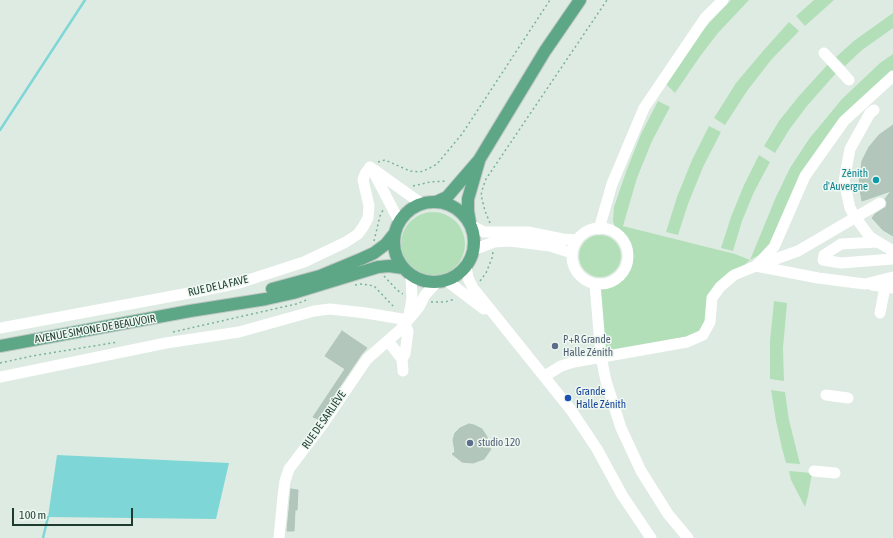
<!DOCTYPE html>
<meta charset="utf-8">
<style>
body{margin:0}
#map{position:relative;width:893px;height:538px;overflow:hidden;background:#deebe3;font-family:"Asap Condensed",sans-serif}
canvas{display:block}
.scale{position:absolute;left:12px;top:508px;width:121px;height:18px;box-sizing:border-box;border:2px solid #1d3c2f;border-top:0;padding-left:5px;font-size:12px;line-height:14px;white-space:nowrap;color:#1d3c2f;-webkit-text-stroke:3px #eef8f1;paint-order:stroke}
</style>
<div id="map">
<canvas width="893" height="538"></canvas>
<div class="scale">100 m</div>
</div>
<script>
const context = document.querySelector('canvas').getContext('2d');
context.lineJoin = 'round';
function paint(path, color) {
  context.fillStyle = color;
  context.fill(path, 'evenodd');
}
function shape(rows) {
  const path = new Path2D();
  for (const r of rows) {
    if (r.length === 3) {
      path.moveTo(r[0] + r[2], r[1]);
      path.arc(r[0], r[1], r[2], 0, 2 * Math.PI);
      continue;
    }
    path.moveTo(r[0], r[1]);
    for (let i = 2; i < r.length; i += 2) path.lineTo(r[i], r[i + 1]);
  }
  return path;
}
function stroke(path, color, width, dash) {
  context.strokeStyle = color;
  context.lineWidth = width;
  context.lineCap = dash ? 'butt' : 'round';
  context.setLineDash(dash || []);
  context.stroke(path);
}
function drawText(font, color, halo, rows, align = 'center') {
  context.font = font + ' "Asap Condensed",sans-serif';
  context.lineWidth = 3;
  context.setLineDash([]);
  context.textBaseline = 'middle';
  context.strokeStyle = halo;
  context.fillStyle = color;
  for (const [text, x, y, turn = 0] of rows) {
    context.save();
    context.translate(x, y);
    context.rotate((+turn || 0) * Math.PI / 180);
    context.textAlign = isNaN(turn) ? turn : align;
    if (halo) context.strokeText(text, 0, 0);
    context.fillText(text, 0, 0);
    context.restore();
  }
}
const green = shape([
 [731,0,749,0,718,33,701,55,675,93,666,84,697,36],
 [814,0,834,0,805,26,796,16],
 [893,13,893,28,862,50,845,66,836,57,855,40],
 [789,22,799,31,771,60,747,91,725,125,714,118,736,83,763,51],
 [893,54,893,76,844,121,805,176,774,247,750,260,720,287,703,335,601,357,595,284,605,284,613,281,620,275,625,267,628,258,627,249,623,241,617,234,613,221,614,207,626,172,641,134,658,101,670,107,652,141,637,178,623,226,735,254,750,260,776,197,790,168,809,139,842,99,880,63],
 [829,63,837,72,807,106,789,130,775,153,764,146,779,121,799,96],
 [709,126,721,132,703,167,688,204,678,235,666,232,677,197,692,160],
 [759,155,770,162,754,192,742,221,733,251,721,248,731,217,744,185],
 [433,244,32],
 [600,256,21],
 [774,301,787,303,783,348,784,381,770,379,770,341],
 [771,390,785,392,789,420,800,464,786,463,782,448,776,421],
 [789,471,812,473,808,496,805,507,791,480]
]);
const water = shape([
 [57,455,229,463,216,519,48,517]
]);
const stream = shape([
 [0,130,85,0],
 [43,538,48,517]
]);
const building = shape([
 [893,125,893,236,883,230,872,218,875,214,886,207,887,203,885,199,891,191,862,201,859,184,862,161,869,147,879,135,893,125],
 [342,331,367,348,361,355,318,419,313,417,345,369,325,356,342,331],
 [469,424,474,425,482,429,487,437,487,446,491,449,484,459,473,463,462,462,452,454,455,452,453,440,455,433,460,428,469,424],
 [291,489,298,490,297,510,295,510,294,531,287,531,291,489]
]);
const path = shape([
 [378,162,385,160,410,171,420,172,428,169,437,164,462,134,550,0],
 [413,186,430,182,447,181],
 [490,223,485,211,481,195,483,187,486,179,607,0],
 [374,241,380,216,383,210],
 [384,276,397,290,403,294],
 [480,281,486,273,492,258,493,252],
 [355,285,362,284,374,286,394,307],
 [431,302,445,302,455,299],
 [173,332,296,304,309,299],
 [0,363,32,356,118,342]
]);
const minor = shape([
 [824,53,849,80],
 [893,76,844,121,805,176,774,247,756,266,818,278,865,284,893,277],
 [874,110,870,113,850,149,844,181,850,208,855,217,870,237,893,251],
 [370,167,422,204],
 [373,171,399,221],
 [470,225,484,232,528,232,563,239,577,240],
 [600,256,28],
 [599,229,612,184,644,108,705,18,723,0],
 [877,242,841,244,824,255,823,260,841,263,893,259],
 [473,250,494,242,510,241,550,246,572,253],
 [466,266,468,278,473,288,571,410,597,449,622,495,651,538],
 [447,281,484,309],
 [595,284,601,357,606,381,621,428,641,471,668,514,688,538],
 [872,285,893,288],
 [880,313,885,287],
 [408,320,412,299,411,276],
 [0,328,200,291,239,283,304,262,346,242,358,234,363,227,368,218,369,206,363,180,365,174,370,167],
 [388,341,402,359],
 [403,371,402,359,405,354,408,331,405,324],
 [545,376,561,366,574,362,687,342,703,335,710,322,712,298,720,287,734,275,756,266,798,251,880,203],
 [0,377,166,343,239,332,314,311,330,309,366,313,408,320],
 [826,395,848,398],
 [814,471,835,473],
 [279,538,283,496,285,481,289,469,323,424,367,359,400,330,419,307,425,295,436,283]
]);
const major = shape([
 [434,242,40],
 [436,202,447,197,479,160,545,51,580,0],
 [470,223,468,211,468,199,479,161],
 [272,289,320,276,361,259,374,253,386,244,394,234],
 [0,346,190,311,266,299,293,293,378,267,389,266,403,268]
]);
const markers = [
 [876,180,4,"#0f9aa8"],
 [555,346,4,"#5c6f8a"],
 [568,398,4,"#1a4fb4"],
 [470,443,4,"#5c6f8a"]
];
const cultureNames = [
 ["Zénith",868,174],
 ["d'Auvergne",868,187]
];
const streetNames = [
 ["RUE DE LA FAVE",218,286,-13],
 ["AVENUE SIMONE DE BEAUVOIR",95,329,-10],
 ["RUE DE SARLIÈVE",324,420,-55]
];
const serviceNames = [
 ["P+R Grande",563,340],
 ["Halle Zénith",563,353],
 ["studio 120",478,443]
];
const transitNames = [
 ["Grande",576,392],
 ["Halle Zénith",576,405]
];
paint(green, '#b3dfb8');
paint(water, '#7ed7d6');
stroke(stream, '#7ed7d6', 2.5);
paint(building, '#b3c6bb');
stroke(building, '#afc5b8', 1);
stroke(major, '#c0c8c5', 14);
stroke(path, '#7ab397', 1.5, [2, 3]);
stroke(minor, '#fff', 11);
stroke(major, '#5da686', 12);
for (const [x, y, r, color] of markers) {
  const dot = new Path2D();
  dot.arc(x, y, r, 0, 2 * Math.PI);
  context.fillStyle = color;
  context.fill(dot);
  stroke(dot, '#eef8f1', 1.5);
}
drawText('11px', '#0d838f', '#eef8f1', cultureNames, 'right');
drawText('11px', '#1d3c2f', '#eef8f1', streetNames);
drawText('11px', '#4e5e75', '#eef8f1', serviceNames, 'left');
drawText('11px', '#164399', '#eef8f1', transitNames, 'left');
</script>
